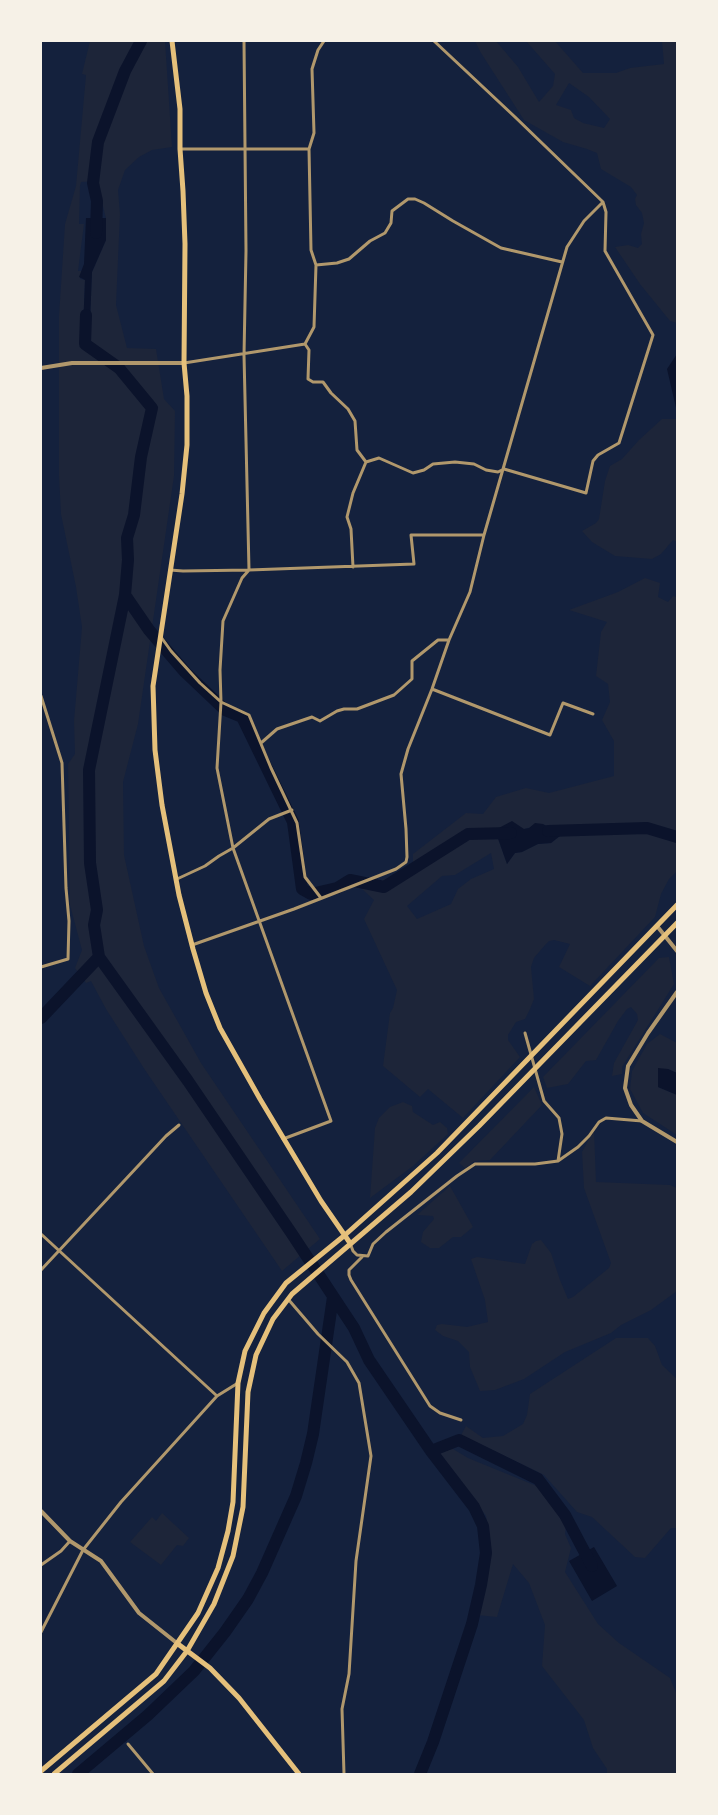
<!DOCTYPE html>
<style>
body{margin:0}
#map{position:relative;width:718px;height:1815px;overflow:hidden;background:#14213d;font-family:"Noto Sans",sans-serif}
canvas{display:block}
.frame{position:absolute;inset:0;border:42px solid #f6f1e7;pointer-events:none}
</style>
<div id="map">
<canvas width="718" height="1815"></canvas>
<div class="frame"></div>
</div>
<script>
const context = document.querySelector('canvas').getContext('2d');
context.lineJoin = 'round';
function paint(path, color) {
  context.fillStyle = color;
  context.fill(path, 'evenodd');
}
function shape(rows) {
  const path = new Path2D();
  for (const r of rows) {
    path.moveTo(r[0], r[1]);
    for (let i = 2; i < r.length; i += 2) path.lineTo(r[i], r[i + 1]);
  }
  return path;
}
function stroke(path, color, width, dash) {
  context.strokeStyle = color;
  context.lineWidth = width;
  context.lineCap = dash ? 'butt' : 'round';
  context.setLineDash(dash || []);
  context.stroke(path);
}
const green = shape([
 [90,41,165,41,172,147,152,150,139,157,125,170,118,190,120,214,116,305,127,348,156,349,164,399,175,411,174,476,138,724,123,782,124,855,144,946,159,988,201,1063,320,1239,282,1271,145,1070,106,1009,91,981,86,983,75,968,82,950,70,905,68,764,75,754,74,721,82,627,76,587,61,514,59,476,59,316,65,224,76,186,86,75,82,74],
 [98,181,101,199,106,218,106,240,92,272,90,321,88,330,83,330,85,280,80,279,82,271,78,271,84,224,79,224,80,186,81,182],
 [475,41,496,41,518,67,539,102,553,86,555,74,526,41,555,41,583,73,616,73,630,68,664,64,662,41,677,41,677,323,670,321,640,284,615,247,628,245,638,248,642,244,641,234,644,223,642,213,636,205,635,199,637,195,631,187,601,169,597,153,587,149,563,142,524,120,481,53],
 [569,83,589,97,610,119,604,128,583,123,574,118,571,110,556,105],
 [662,419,677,419,677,542,673,540,661,554,652,559,615,556,592,542,582,531,596,523,599,519,605,481,610,466,622,459,639,440],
 [645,578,660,583,658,597,668,602,673,596,677,597,677,871,669,879,661,894,655,917,590,986,559,967,570,944,554,940,549,941,545,945,534,958,531,967,534,999,530,1009,525,1019,516,1022,508,1035,508,1040,520,1057,463,1118,428,1089,420,1097,383,1066,390,1013,393,1008,397,990,364,919,374,900,362,889,413,866,413,854,466,813,483,814,496,797,526,788,549,793,614,776,614,741,602,720,610,702,608,684,596,676,601,632,607,622,569,610,618,592],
 [543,824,548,827,561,827,565,832,551,843,538,844,522,852,515,853,507,864,495,830,524,829],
 [491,853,494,869,471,879,458,889,451,904,417,919,407,906,442,876,455,875],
 [669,957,674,984,622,1067,622,1074,612,1076,614,1063,638,1020,637,1014,631,1007,627,1009,618,1021,596,1060,586,1061,568,1084,547,1088,543,1077,659,958],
 [660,1034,677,1043,677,1073,668,1069,658,1069,658,1087,677,1095,677,1135,643,1113,630,1089,632,1071,647,1044],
 [534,1087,542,1105,490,1160,475,1161,465,1168,459,1163],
 [403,1102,412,1106,413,1112,433,1125,440,1122,447,1128,448,1134,413,1166,370,1198,375,1128,379,1118,390,1107],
 [594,1130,596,1182,670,1185,677,1188,677,1291,651,1310,621,1325,611,1333,565,1352,524,1379,495,1390,480,1391,470,1367,469,1352,458,1341,443,1336,435,1330,437,1325,442,1324,467,1327,488,1322,485,1300,471,1259,477,1257,525,1264,532,1244,536,1241,541,1240,551,1253,560,1280,568,1299,573,1297,609,1268,611,1263,584,1188,582,1152],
 [450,1186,473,1227,461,1237,453,1237,439,1248,430,1248,421,1242,423,1232,434,1219,433,1216,417,1215],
 [616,1338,648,1338,655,1346,662,1365,677,1379,677,1528,671,1528,645,1558,635,1557,592,1517,577,1512,544,1475,461,1435,466,1426,483,1438,503,1436,523,1424,527,1415,530,1394],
 [453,1449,468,1458,539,1487,566,1526,565,1534,571,1548,565,1572,598,1624,619,1643,670,1678,677,1695,677,1774,607,1774,607,1769,593,1748,584,1720,542,1666,545,1625,529,1583,513,1564,497,1617,477,1615,491,1548,486,1516,439,1452],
 [162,1513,189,1538,183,1546,177,1545,161,1565,130,1542,152,1517,156,1521]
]);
const water = shape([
 [86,218,106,218,106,240,92,272,90,321,88,330,83,330,85,280,79,277,84,264],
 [677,354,677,412,667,369],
 [512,821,524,829,529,828,535,823,543,824,548,827,566,829,565,832,551,843,538,844,522,852,515,853,507,864,495,830],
 [658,1068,668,1069,677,1073,677,1095,658,1087],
 [594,1547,617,1586,592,1601,569,1561]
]);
const river = shape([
 [96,233,97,201,93,183,98,142,125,71,141,41],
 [86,315,85,344,119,368,152,408,141,457,134,515,127,538,128,560,125,595,89,770,90,863,97,910,94,925,99,957,188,1081,292,1234,354,1328,369,1360,431,1451,474,1507,483,1526,486,1553,481,1585,472,1624,433,1742,420,1774],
 [125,595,149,630,185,672,225,710,242,717,293,822,302,889,311,894,337,888,350,880,384,887,468,834,511,833],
 [548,831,647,828,677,837],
 [41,1018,99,957],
 [431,1451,459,1440,538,1479,565,1515,592,1566],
 [78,1774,148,1715,194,1671,225,1632,248,1599,262,1573,296,1496,306,1463,313,1434,333,1297]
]);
const minor = shape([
 [244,41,246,251,244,355,249,570,242,578,223,621,220,670,221,702,217,768,233,848,331,1121,283,1139],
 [180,149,309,149],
 [316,265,337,263,349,259,370,241,385,233,391,223,392,211,408,199,415,199,424,203,453,221,501,248,562,262],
 [305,344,314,327,316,265,311,250,309,149,314,133,312,69,318,50,324,41],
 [305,344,309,350,308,379,313,382,323,382,331,393,348,409,355,421,357,450,366,462],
 [184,363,305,344],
 [366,462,379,458,413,473,424,470,433,464,455,462,474,464,486,470,498,472,504,469,586,493,593,461,598,455,619,443,653,335,605,251,606,212,603,202,515,117,434,41],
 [353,567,351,529,347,517,353,493,366,462],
 [170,570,183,571,249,570,414,564,411,535,484,535],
 [161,637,171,651,200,683,221,702,249,715,271,768,297,823,305,877,321,898],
 [432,689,550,735,563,703,593,714],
 [41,696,62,763,66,888,69,921,68,959,41,967],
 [261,743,277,729,312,717,320,721,337,711,344,709,357,709,394,695,412,679,412,661,438,640,449,640],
 [177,879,205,866,219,856,233,848,269,819,292,810],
 [192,945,294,909,396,869,406,862,407,857,406,829,401,774,408,749,432,689,449,640,470,592,484,535,567,247,584,221,603,202],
 [525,1033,544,1101,559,1118,562,1134,558,1161],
 [41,1234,217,1396],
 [350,1243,353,1251,357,1255,368,1256,373,1244,386,1232,457,1176,475,1164,535,1164,558,1161,578,1147,589,1136,599,1122,606,1118,642,1121],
 [362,1257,349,1270,349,1275,351,1280,430,1406,440,1413,461,1420],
 [41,1270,166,1136,179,1125],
 [288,1299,318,1334,347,1362,359,1383,371,1456,356,1561,349,1674,342,1709,344,1774],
 [41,1565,61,1551,70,1541],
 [41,1632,83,1550,121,1502,217,1396,238,1383],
 [128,1744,153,1774]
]);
const tertiary = shape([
 [41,368,72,363,184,363],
 [657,926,677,951],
 [677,992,648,1033,628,1066,625,1088,631,1105,642,1121,677,1142],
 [41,1511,70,1541,101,1561,139,1613,178,1644]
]);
const primary = shape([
 [172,41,180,109,180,149,183,191,185,244,184,363,187,396,187,445,182,494,153,686,155,750,162,805,179,895,193,949,206,993,220,1028,260,1099,321,1201,350,1243],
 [178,1644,210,1668,239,1698,299,1774],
 [41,1771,156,1674,198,1613,218,1568,228,1531,233,1502,238,1383,245,1351,264,1313,286,1283,345,1235,437,1153,677,905],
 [54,1774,164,1681,187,1651,214,1604,233,1556,243,1507,248,1392,256,1355,273,1319,292,1294,411,1192,479,1126,677,923]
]);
paint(green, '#1d2539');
paint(water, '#0b132b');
stroke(river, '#0b132b', 12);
stroke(minor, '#b1986c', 3);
stroke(tertiary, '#b1986c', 4);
stroke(primary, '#e5c07b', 5);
</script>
